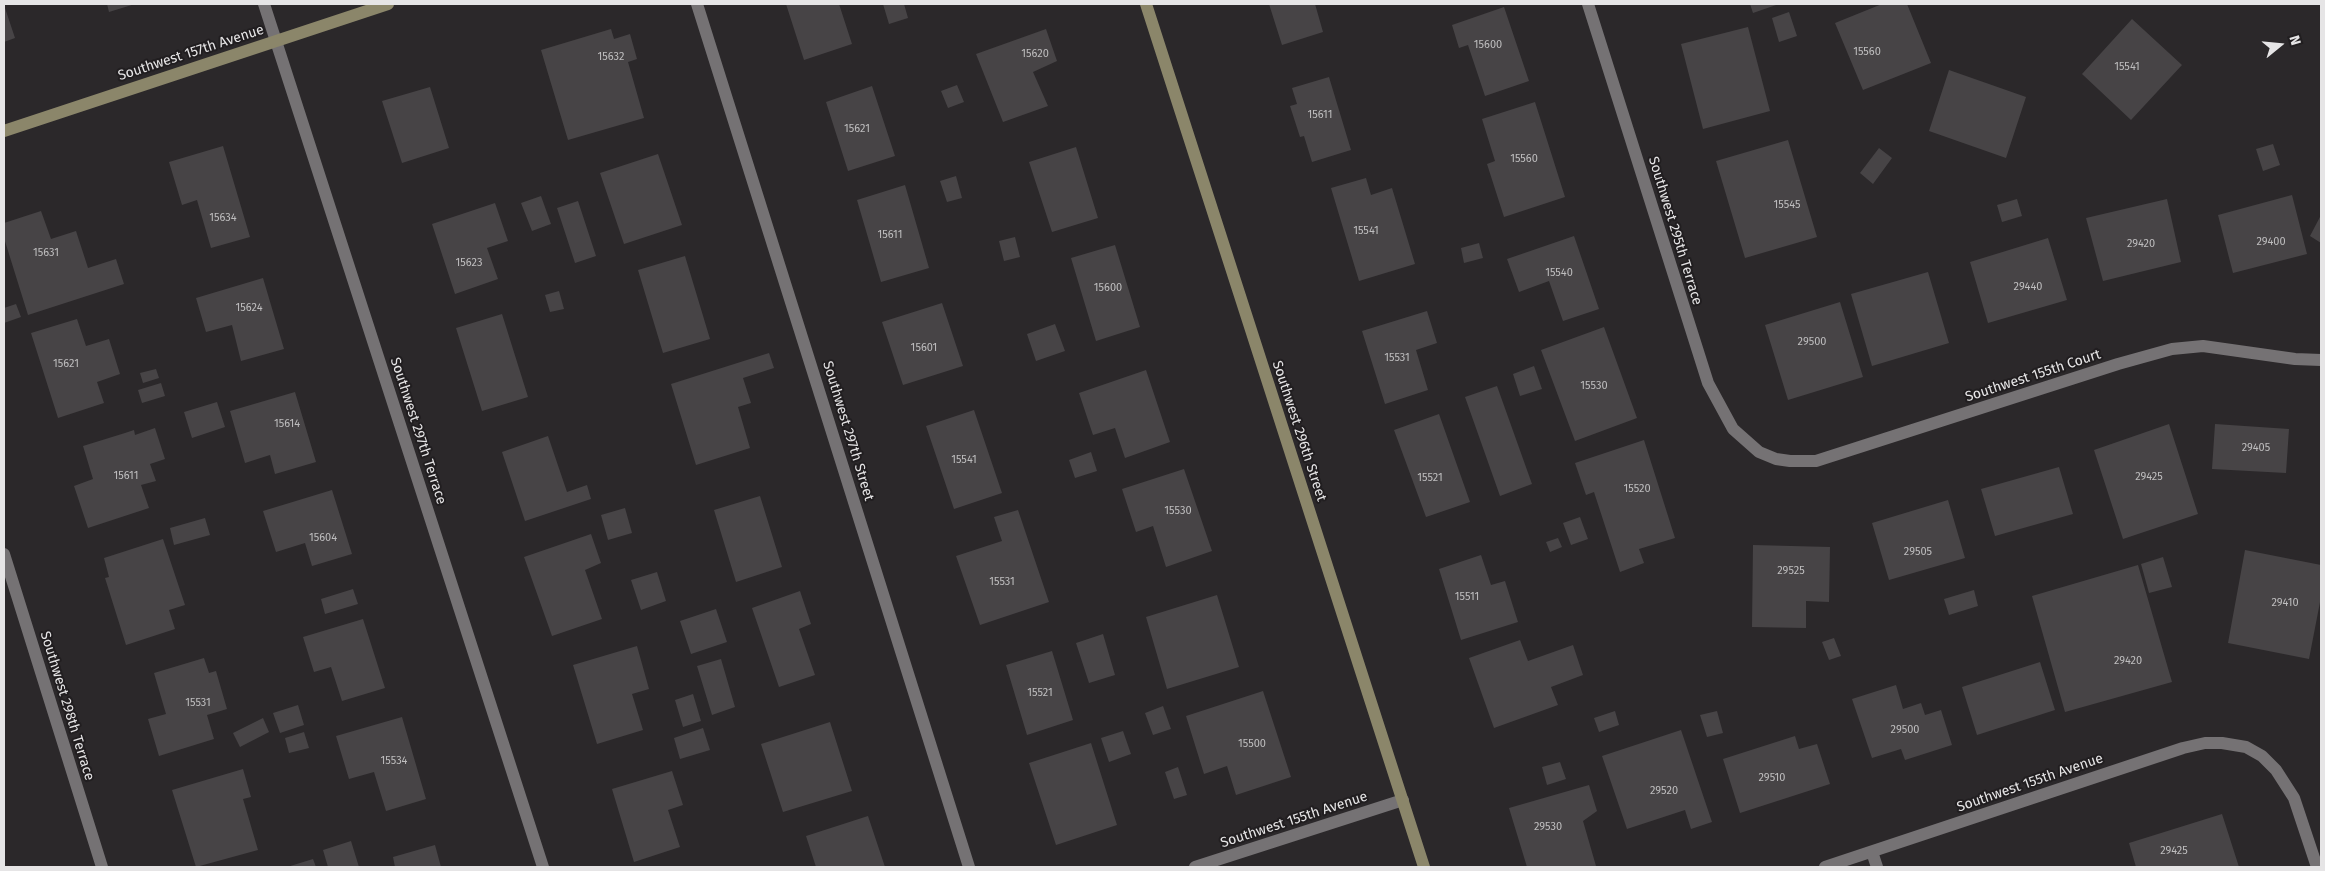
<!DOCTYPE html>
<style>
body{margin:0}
#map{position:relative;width:2325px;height:871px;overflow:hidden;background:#2b282a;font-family:"Fira Sans",sans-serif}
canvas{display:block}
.frame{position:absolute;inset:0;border:5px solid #e6e5e6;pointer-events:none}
.north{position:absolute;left:2255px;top:20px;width:50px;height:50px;-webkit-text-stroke:4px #211e20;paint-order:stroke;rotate:73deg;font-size:14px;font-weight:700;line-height:20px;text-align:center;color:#e6e5e6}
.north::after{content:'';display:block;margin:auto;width:18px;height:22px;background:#e6e5e6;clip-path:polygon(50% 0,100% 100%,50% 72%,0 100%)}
</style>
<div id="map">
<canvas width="2325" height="871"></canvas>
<div class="frame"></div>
<div class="north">N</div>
</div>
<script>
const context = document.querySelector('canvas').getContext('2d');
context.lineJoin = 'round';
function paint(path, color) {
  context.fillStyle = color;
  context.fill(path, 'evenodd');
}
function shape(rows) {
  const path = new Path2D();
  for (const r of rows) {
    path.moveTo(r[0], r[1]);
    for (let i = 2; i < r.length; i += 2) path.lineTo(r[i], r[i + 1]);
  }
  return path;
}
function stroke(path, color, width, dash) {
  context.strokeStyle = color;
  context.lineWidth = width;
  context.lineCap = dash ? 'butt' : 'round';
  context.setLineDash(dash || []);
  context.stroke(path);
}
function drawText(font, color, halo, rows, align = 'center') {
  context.font = font + ' "Fira Sans",sans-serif';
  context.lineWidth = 4;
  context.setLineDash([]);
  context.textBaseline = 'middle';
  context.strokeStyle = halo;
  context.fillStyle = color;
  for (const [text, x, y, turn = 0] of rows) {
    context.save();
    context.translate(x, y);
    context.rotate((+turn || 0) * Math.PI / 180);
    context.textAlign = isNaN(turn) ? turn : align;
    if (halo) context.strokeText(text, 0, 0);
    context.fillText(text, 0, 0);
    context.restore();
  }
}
const building = shape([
 [107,4,135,4,109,12],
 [786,4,839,4,852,44,804,60],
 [883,4,904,4,908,18,889,24],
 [1269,4,1315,4,1323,32,1282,45],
 [1750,4,1779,4,1753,13],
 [1882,4,1907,4,1931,63,1863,90,1835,23],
 [4,5,15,38,4,42],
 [1504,7,1529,81,1485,96,1468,45,1459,48,1452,25],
 [1789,12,1797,36,1779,42,1772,18],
 [2132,19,2182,65,2131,120,2082,74],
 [1748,27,1770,111,1703,129,1681,44],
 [611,29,614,39,630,34,637,59,628,62,644,118,568,140,541,50],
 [1046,29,1057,61,1033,72,1048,106,1003,122,976,54],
 [1949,70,2026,97,2006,158,1929,131],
 [1329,77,1351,150,1312,162,1304,136,1300,137,1290,106,1297,104,1292,88],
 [957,85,964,102,948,108,941,91],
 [872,86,895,156,848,171,826,102],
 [430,87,449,148,402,163,382,101],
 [1535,102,1565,197,1504,217,1487,164,1495,161,1482,119],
 [1788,140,1817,237,1745,258,1716,161],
 [2273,144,2280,165,2263,171,2256,149],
 [223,146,250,237,211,248,197,200,182,205,169,162],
 [1076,147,1098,218,1052,232,1029,162],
 [1879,148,1892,158,1873,184,1860,173],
 [658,154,682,225,624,244,600,173],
 [956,176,962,198,947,202,940,181],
 [1366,178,1371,195,1392,188,1415,264,1359,281,1331,188],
 [905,185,929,268,881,282,857,200],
 [2292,195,2307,254,2233,273,2218,215],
 [541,196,551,224,532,231,521,203],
 [2017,199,2022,216,2002,222,1997,205],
 [2167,199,2181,262,2103,281,2086,218],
 [578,201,596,256,575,263,557,208],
 [495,203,508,241,487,248,498,279,455,294,432,224],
 [41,211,51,239,76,231,88,268,116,259,124,284,28,315,4,238,4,223],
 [2321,215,2321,243,2310,236],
 [1574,236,1599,309,1563,321,1549,281,1519,292,1507,259],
 [1015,237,1020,257,1004,261,999,241],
 [2048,238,2067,300,1988,323,1970,262],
 [1479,243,1483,258,1464,263,1461,248],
 [1115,245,1140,327,1096,341,1071,258],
 [685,256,710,339,663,353,638,270],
 [1928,272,1949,343,1872,366,1851,294],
 [263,278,284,349,241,361,232,325,206,332,196,298],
 [559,291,564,309,550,312,545,295],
 [1840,302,1863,377,1788,400,1765,325],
 [942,303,963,366,903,385,882,322],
 [16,304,21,317,4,323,4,308],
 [1427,311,1437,343,1416,350,1428,390,1385,404,1362,331],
 [502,314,528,397,482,411,456,328],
 [77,319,86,346,109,339,120,374,97,382,104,403,58,418,31,333],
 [1055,324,1065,351,1036,361,1027,334],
 [1604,327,1637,418,1575,441,1541,350],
 [769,353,774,368,743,378,751,403,738,407,750,448,696,465,671,384],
 [1534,366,1542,389,1520,396,1513,374],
 [156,369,159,378,143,383,140,373],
 [1146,370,1170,442,1125,458,1115,428,1093,435,1079,393],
 [161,383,165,396,142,403,138,390],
 [1497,386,1532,484,1500,496,1465,397],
 [295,392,316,462,275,474,270,455,245,463,230,411],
 [217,402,225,427,192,438,184,412],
 [974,410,1002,493,954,509,926,426],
 [1439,414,1470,502,1426,517,1394,430],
 [2169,424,2198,514,2123,539,2094,450],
 [2215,424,2289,429,2286,473,2212,469],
 [155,428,165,459,150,464,156,481,141,485,149,508,88,528,74,486,93,479,83,446,125,433,134,430,135,435],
 [548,436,567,492,587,485,591,499,525,521,502,452],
 [1644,440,1675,538,1639,549,1644,563,1620,572,1594,492,1586,495,1575,463],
 [1091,452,1097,471,1075,478,1069,460],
 [2059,467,2073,514,1995,536,1981,489],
 [1184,469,1212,551,1166,567,1153,526,1136,532,1122,489],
 [332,490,352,554,312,566,305,543,276,552,263,511],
 [760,496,782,567,736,582,714,510],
 [1948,500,1965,558,1889,580,1872,523],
 [625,508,632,533,608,540,601,515],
 [1018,510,1049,602,980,625,956,556,1002,541,994,517],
 [1580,517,1588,539,1571,545,1563,523],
 [205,518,210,535,174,545,170,528],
 [591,534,601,563,585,570,602,619,552,636,524,557],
 [1558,538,1562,547,1550,552,1546,542],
 [163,539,185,605,169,610,175,629,126,645,105,578,109,577,104,558],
 [1753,545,1830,547,1829,602,1806,601,1806,628,1752,627],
 [2245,550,2321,565,2321,597,2309,659,2228,643],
 [1481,555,1491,585,1505,581,1518,622,1461,640,1439,569],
 [2163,557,2172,587,2149,593,2141,564],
 [2138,565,2172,682,2065,712,2032,596],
 [657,572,666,601,641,610,631,580],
 [353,589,358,604,325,614,321,599],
 [1974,590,1978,606,1949,615,1944,599],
 [800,591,811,624,799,629,815,675,779,687,752,608],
 [1217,595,1239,667,1167,689,1146,617],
 [716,609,727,642,691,654,680,621],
 [363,619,385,688,342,701,331,667,314,672,303,637],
 [1103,634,1115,675,1089,683,1076,643],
 [1834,638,1841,656,1829,660,1822,642],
 [1520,640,1528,661,1573,645,1583,675,1551,687,1558,705,1494,728,1469,658],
 [637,646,649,689,632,694,643,730,597,744,573,665],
 [1052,651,1073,720,1027,735,1006,665],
 [204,658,209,673,216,671,227,709,207,715,214,739,159,756,148,719,166,714,154,673],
 [721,659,735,707,712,715,697,666],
 [2040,662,2055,710,1977,735,1962,687],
 [1896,685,1903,709,1921,703,1925,715,1941,710,1952,745,1905,760,1901,749,1872,758,1852,699],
 [1263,691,1291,777,1236,795,1227,766,1204,774,1186,716],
 [693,694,701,721,683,727,675,700],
 [298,705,304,725,280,733,273,713],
 [1163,706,1171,729,1153,735,1145,713],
 [1615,711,1619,725,1599,732,1594,718],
 [1717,711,1723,733,1707,737,1700,715],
 [402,717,426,799,386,811,374,772,349,779,336,736],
 [263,718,269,732,240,747,233,733],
 [830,722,852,791,783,812,761,744],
 [703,728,710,750,680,759,674,738],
 [1681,730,1712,822,1691,829,1685,810,1627,829,1602,756],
 [1123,731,1131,754,1109,762,1101,738],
 [304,732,309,748,289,753,285,738],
 [1795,736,1799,749,1817,744,1830,784,1740,813,1723,759],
 [1091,743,1117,825,1056,845,1029,763],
 [1560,762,1566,779,1547,785,1542,767],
 [1178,767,1187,795,1174,799,1165,772],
 [243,769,251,797,243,799,258,850,196,867,172,790],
 [672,771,683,805,668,810,680,847,634,862,612,789],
 [1589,785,1597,811,1583,821,1596,866,1527,867,1509,808],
 [2222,814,2239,867,2136,867,2129,843],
 [868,816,885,867,816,867,806,836],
 [351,841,359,867,328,867,323,850],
 [435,845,441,867,395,867,393,857],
 [313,859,316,867,287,867]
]);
const street = shape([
 [264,4,543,867],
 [697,4,969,867],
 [1588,4,1708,383,1733,429,1759,452,1776,459,1790,461,1816,461,2118,364,2172,349,2203,346,2295,359,2321,360],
 [4,554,102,867],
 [1872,852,1877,867],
 [1195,867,1403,800],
 [1825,867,2183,748,2205,743,2222,743,2246,747,2262,756,2276,770,2294,798,2317,867]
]);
const secondary = shape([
 [1146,4,1424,867],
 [4,131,388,4]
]);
const numberNames = [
 ["15600",1488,45],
 ["15560",1867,52],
 ["15620",1035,54],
 ["15632",611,57],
 ["15541",2127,67],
 ["15611",1320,115],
 ["15621",857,129],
 ["15560",1524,159],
 ["15545",1787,205],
 ["15634",223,218],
 ["15541",1366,231],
 ["15611",890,235],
 ["29400",2271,242],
 ["29420",2141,244],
 ["15631",46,253],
 ["15623",469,263],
 ["15540",1559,273],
 ["29440",2028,287],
 ["15600",1108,288],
 ["15624",249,308],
 ["29500",1812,342],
 ["15601",924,348],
 ["15531",1397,358],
 ["15621",66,364],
 ["15530",1594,386],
 ["15614",287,424],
 ["29405",2256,448],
 ["15541",964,460],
 ["15611",126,476],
 ["29425",2149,477],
 ["15521",1430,478],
 ["15520",1637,489],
 ["15530",1178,511],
 ["15604",323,538],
 ["29505",1918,552],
 ["29525",1791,571],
 ["15531",1002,582],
 ["15511",1467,597],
 ["29410",2285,603],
 ["29420",2128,661],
 ["15521",1040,693],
 ["15531",198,703],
 ["29500",1905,730],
 ["15500",1252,744],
 ["15534",394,761],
 ["29510",1772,778],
 ["29520",1664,791],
 ["29530",1548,827],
 ["29425",2174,851]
];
const streetNames = [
 ["Southwest 157th Avenue",191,53,-18],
 ["Southwest 295th Terrace",1675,231,73],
 ["Southwest 155th Court",2033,376,-18],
 ["Southwest 297th Terrace",418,431,72],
 ["Southwest 297th Street",848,431,73],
 ["Southwest 296th Street",1299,431,72],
 ["Southwest 298th Terrace",67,706,73],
 ["Southwest 155th Avenue",2030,783,-19],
 ["Southwest 155th Avenue",1294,820,-18]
];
paint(building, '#474446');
stroke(street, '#757274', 12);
stroke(secondary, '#8b866a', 12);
drawText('11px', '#bebdbe', null, numberNames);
drawText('14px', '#e6e5e6', '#211e20', streetNames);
</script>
